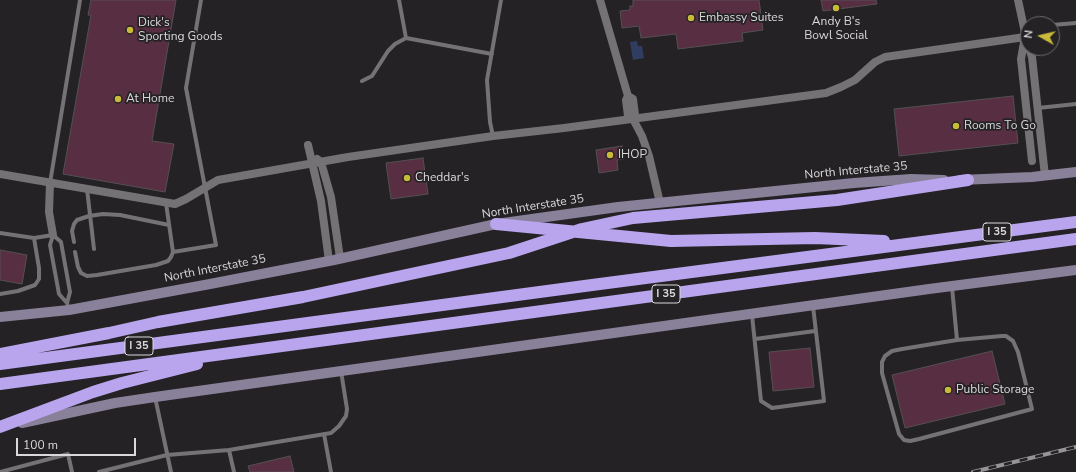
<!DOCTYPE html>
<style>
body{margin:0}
#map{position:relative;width:1076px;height:472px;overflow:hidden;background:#242224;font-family:"Nunito Sans",sans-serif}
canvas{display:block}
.north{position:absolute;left:1020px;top:16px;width:40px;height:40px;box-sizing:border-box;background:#242224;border:1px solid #6d6b6d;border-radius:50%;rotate:278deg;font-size:11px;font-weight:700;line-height:16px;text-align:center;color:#dad9da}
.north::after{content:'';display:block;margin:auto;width:14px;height:18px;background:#c9ba3a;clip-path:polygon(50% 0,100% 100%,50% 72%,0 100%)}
.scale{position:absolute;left:16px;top:438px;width:120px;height:18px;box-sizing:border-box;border:2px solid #dad9da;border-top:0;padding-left:5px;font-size:12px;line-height:14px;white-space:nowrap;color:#dad9da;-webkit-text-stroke:3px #242224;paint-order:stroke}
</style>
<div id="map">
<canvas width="1076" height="472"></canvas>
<div class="north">N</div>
<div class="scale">100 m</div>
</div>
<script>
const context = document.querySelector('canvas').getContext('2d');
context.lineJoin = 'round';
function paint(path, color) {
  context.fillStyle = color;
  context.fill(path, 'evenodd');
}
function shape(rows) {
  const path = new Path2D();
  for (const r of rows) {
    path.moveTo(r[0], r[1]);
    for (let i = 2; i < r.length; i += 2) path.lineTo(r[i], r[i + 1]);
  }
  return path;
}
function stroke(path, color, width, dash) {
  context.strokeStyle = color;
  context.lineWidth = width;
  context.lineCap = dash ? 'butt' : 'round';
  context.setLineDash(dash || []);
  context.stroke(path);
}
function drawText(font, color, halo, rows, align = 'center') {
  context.font = font + ' "Nunito Sans",sans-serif';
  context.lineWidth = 3.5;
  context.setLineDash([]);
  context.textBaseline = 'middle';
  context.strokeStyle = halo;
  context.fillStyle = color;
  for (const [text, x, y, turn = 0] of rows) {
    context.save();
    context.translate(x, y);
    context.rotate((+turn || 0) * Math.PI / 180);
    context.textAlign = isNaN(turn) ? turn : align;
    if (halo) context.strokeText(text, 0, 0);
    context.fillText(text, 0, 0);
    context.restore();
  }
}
const water = shape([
 [637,41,638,46,642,46,644,58,633,60,630,42]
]);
const building = shape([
 [91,0,176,0,152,141,174,144,165,192,63,174,91,15,88,15,91,0],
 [633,0,759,0,763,30,742,33,743,41,678,49,676,34,641,38,639,26,622,28,620,11,630,10,630,6,633,6,633,0],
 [821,0,876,0,877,4,823,11,821,0],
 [1013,96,1018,143,899,156,894,109,1013,96],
 [622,146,624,159,617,160,618,170,599,173,596,150,622,146],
 [423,158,428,194,391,199,386,163,423,158],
 [0,250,27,255,22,284,0,280,0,250],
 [810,348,814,387,773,391,769,352,810,348],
 [992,351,1005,404,905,428,892,375,992,351],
 [290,456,294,472,250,472,248,466,290,456]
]);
const service = shape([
 [399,0,406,38],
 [1052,25,1076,23],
 [362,81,372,76,388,51,395,44,406,38,492,54],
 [1038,108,1076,104],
 [493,136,490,122,487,80,501,0],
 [50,183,80,0],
 [87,189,94,249],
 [166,203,173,252,216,245,186,88,201,0],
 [0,233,34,238,53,235],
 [53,235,50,245,59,294,67,303,69,310],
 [53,235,61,242,70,292,67,303],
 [74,242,72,231,74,224,77,220,89,216,103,214,120,215,169,225],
 [75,252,78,267,81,273,87,276,97,275,156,265,168,261,171,257,173,252],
 [952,287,957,340,1002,336,1006,336,1013,341,1018,352,1032,409,919,439,910,441,904,440,899,434,882,373,882,362,885,356,892,351,902,349,957,340],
 [0,294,18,291,35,285,39,279,39,268,34,238],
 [752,315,761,401,772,408,824,401,813,306],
 [755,339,815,331],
 [155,397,171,472],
 [324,434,331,472],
 [229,450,234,472],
 [0,472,68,454,72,472],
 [99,472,167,455,229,450,331,433,339,426,346,416,347,409,341,371]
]);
const minor = shape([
 [600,0,628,96,626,100,628,116,633,119,642,136,649,156,660,203],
 [1018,0,1027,42],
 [1025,37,1021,59,1032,161],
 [1029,48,1032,57,1045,176],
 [628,96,633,99,635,115,633,119],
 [308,145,321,201,329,261],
 [317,159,321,162,331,197,340,258],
 [0,174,175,204,186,199,218,180,348,157,493,136,564,128,826,93,841,87,855,80,875,62,885,57,1025,37],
 [50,183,49,212,53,235]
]);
const secondary = shape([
 [960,180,1032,177,1076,172],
 [0,317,69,310,210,284,334,260,496,224,618,207,854,183,911,179,944,180],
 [22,423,115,403,155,397,929,289,1076,270]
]);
const motorway = shape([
 [496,224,671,241,815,238,884,241],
 [0,354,109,333,158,322,303,297,509,253,582,229,633,218,837,200,968,180],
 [0,364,592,285,1076,222],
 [0,384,1076,239],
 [0,427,93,392,122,383,197,364]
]);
const rail = shape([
 [973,472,1076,447]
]);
const markers = [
 [836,8,4,"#c9ba3a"],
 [691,18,4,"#c9ba3a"],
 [130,30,4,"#c9ba3a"],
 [118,99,4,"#c9ba3a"],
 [956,126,4,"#c9ba3a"],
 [610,155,4,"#c9ba3a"],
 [407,178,4,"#c9ba3a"],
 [948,390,4,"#c9ba3a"]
];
const shields = [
 [997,232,28],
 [666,294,28],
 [139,346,28]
];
const shieldNames = [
 ["I 35",997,232],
 ["I 35",666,294],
 ["I 35",139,346]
];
const poiNames = [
 ["Embassy Suites",699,18],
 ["Andy B's",836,22,"center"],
 ["Bowl Social",836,36,"center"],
 ["Dick's",138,23],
 ["Sporting Goods",138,37],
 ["At Home",126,99],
 ["Rooms To Go",964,126],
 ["IHOP",618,155],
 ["Cheddar's",415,178],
 ["Public Storage",956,390]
];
const streetNames = [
 ["North Interstate 35",856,171,-5],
 ["North Interstate 35",533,207,-9],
 ["North Interstate 35",215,269,-11]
];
paint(water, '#303d61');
paint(building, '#582f42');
stroke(building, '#545052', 1);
stroke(service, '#747275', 4);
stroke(minor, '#747275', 8);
stroke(secondary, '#898199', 10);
stroke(motorway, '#b9a5ee', 12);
stroke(rail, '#969496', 4);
stroke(rail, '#242224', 2.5, [8]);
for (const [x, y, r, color] of markers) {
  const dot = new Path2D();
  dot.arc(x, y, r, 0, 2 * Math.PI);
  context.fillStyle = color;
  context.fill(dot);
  stroke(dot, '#242224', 1.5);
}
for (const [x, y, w] of shields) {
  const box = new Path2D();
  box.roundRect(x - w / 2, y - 9, w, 18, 3);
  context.fillStyle = '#242224';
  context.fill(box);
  stroke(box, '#dad9da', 1);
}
drawText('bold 11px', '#dad9da', null, shieldNames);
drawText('12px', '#dad9da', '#242224', poiNames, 'left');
drawText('12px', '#dad9da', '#242224', streetNames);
</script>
